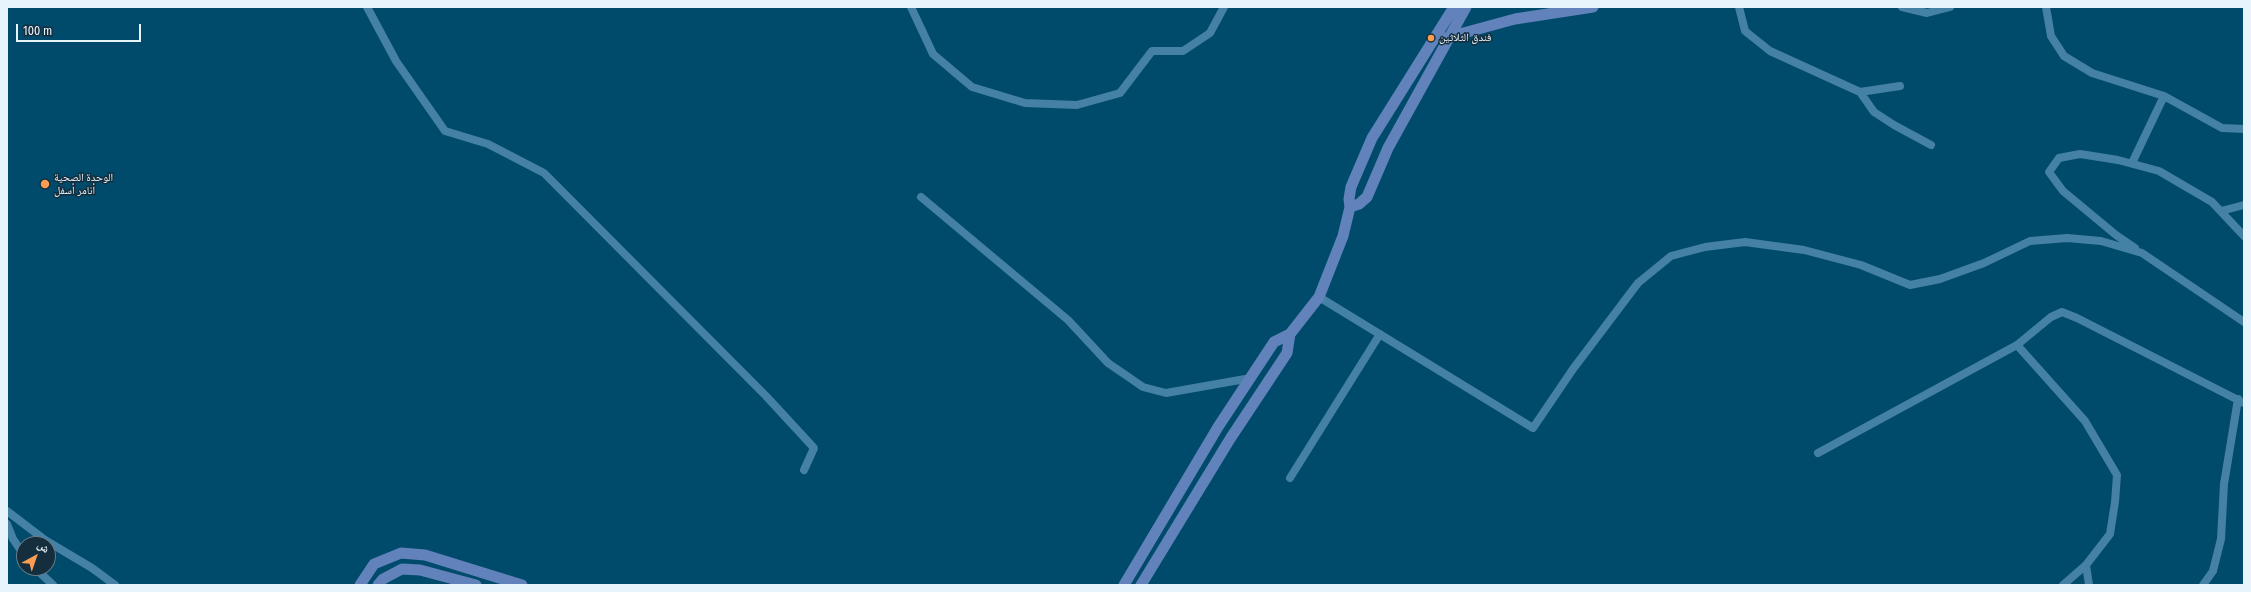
<!DOCTYPE html>
<meta charset="utf-8">
<style>
body{margin:0}
#map{position:relative;width:2251px;height:592px;overflow:hidden;background:#004a6b;font-family:"Fira Sans Condensed","Noto Naskh Arabic",sans-serif}
canvas{display:block}
.frame{position:absolute;inset:0;border:8px solid #e8f4fc;pointer-events:none}
.north{position:absolute;left:16px;top:536px;width:40px;height:40px;box-sizing:border-box;background:#142e3d;border:1px solid #697d89;border-radius:50%;rotate:40deg;font-size:11px;font-weight:700;line-height:16px;text-align:center;color:#e8f4fc}
.north::after{content:'';display:block;margin:auto;width:14px;height:18px;background:#fc9d54;clip-path:polygon(50% 0,100% 100%,50% 72%,0 100%)}
.scale{position:absolute;left:16px;top:24px;width:125px;height:18px;box-sizing:border-box;border:2px solid #e8f4fc;border-top:0;padding-left:5px;font-size:12px;line-height:14px;white-space:nowrap;color:#e8f4fc;-webkit-text-stroke:3px #142e3d;paint-order:stroke}
</style>
<div id="map">
<canvas width="2251" height="592"></canvas>
<div class="frame"></div>
<div class="north">ش</div>
<div class="scale">100 m</div>
</div>
<script>
const context = document.querySelector('canvas').getContext('2d');
context.lineJoin = 'round';
function shape(rows) {
  const path = new Path2D();
  for (const r of rows) {
    path.moveTo(r[0], r[1]);
    for (let i = 2; i < r.length; i += 2) path.lineTo(r[i], r[i + 1]);
  }
  return path;
}
function stroke(path, color, width, dash) {
  context.strokeStyle = color;
  context.lineWidth = width;
  context.lineCap = dash ? 'butt' : 'round';
  context.setLineDash(dash || []);
  context.stroke(path);
}
function drawText(font, color, halo, rows, align = 'center') {
  context.font = font + ' "Fira Sans Condensed","Noto Naskh Arabic",sans-serif';
  context.lineWidth = 3;
  context.setLineDash([]);
  context.textBaseline = 'middle';
  context.strokeStyle = halo;
  context.fillStyle = color;
  for (const [text, x, y, turn = 0] of rows) {
    context.save();
    context.translate(x, y);
    context.rotate((+turn || 0) * Math.PI / 180);
    context.textAlign = isNaN(turn) ? turn : align;
    if (halo) context.strokeText(text, 0, 0);
    context.fillText(text, 0, 0);
    context.restore();
  }
}
const street = shape([
 [367,7,396,61,445,131,488,144,544,173,766,396,814,448,804,470],
 [911,7,933,54,972,87,1025,103,1077,105,1120,93,1152,51,1183,51,1210,33,1224,7],
 [1739,7,1745,31,1770,51,1860,92,1874,112,1894,125,1931,145],
 [1902,7,1927,13,1950,7],
 [2046,7,2051,36,2064,56,2092,73,2164,96,2222,128,2244,129],
 [1860,92,1900,86],
 [2132,163,2164,96],
 [921,197,1068,320,1108,363,1143,387,1166,393,1251,378],
 [2221,211,2244,205],
 [2135,248,2116,235,2063,191,2049,172,2059,158,2080,154,2118,160,2159,171,2212,202,2244,236],
 [1319,297,1533,428,1573,369,1638,283,1671,256,1705,247,1745,242,1804,250,1861,265,1910,285,1940,279,1984,263,2030,241,2067,238,2101,241,2142,253,2244,322],
 [2017,345,2085,421,2117,475,2115,502,2110,534,2086,565,2063,585],
 [1818,453,2017,345,2051,317,2062,312,2077,318,2244,403],
 [1290,478,1380,334],
 [7,511,45,540,92,568,115,585],
 [7,524,13,539,24,555],
 [2086,565,2089,585],
 [35,568,53,585],
 [2203,585,2213,571,2221,539,2224,484,2238,399]
]);
const secondary = shape([
 [1445,38,1515,19,1593,7],
 [1350,207,1359,204,1367,197,1388,148,1466,7],
 [360,585,374,564,401,553,425,555,522,585],
 [378,585,383,579,402,569,420,570,476,585],
 [1124,585,1218,427,1274,342,1290,334,1319,297,1343,236,1350,207,1349,199,1351,187,1372,138,1454,7],
 [1141,585,1230,439,1287,353,1290,334]
]);
const markers = [
 [1431,38,4,"#fc9d54"],
 [45,184,5,"#fc9d54"]
];
const poiNames = [
 ["فندق الثلاثين",1439,38],
 ["الوحدة الصحية",54,178],
 ["أنامر أسفل",54,191]
];
stroke(street, '#4481a4', 8);
stroke(secondary, '#6182ba', 11);
for (const [x, y, r, color] of markers) {
  const dot = new Path2D();
  dot.arc(x, y, r, 0, 2 * Math.PI);
  context.fillStyle = color;
  context.fill(dot);
  stroke(dot, '#142e3d', 1.5);
}
drawText('11px', '#e8f4fc', '#142e3d', poiNames, 'left');
</script>
